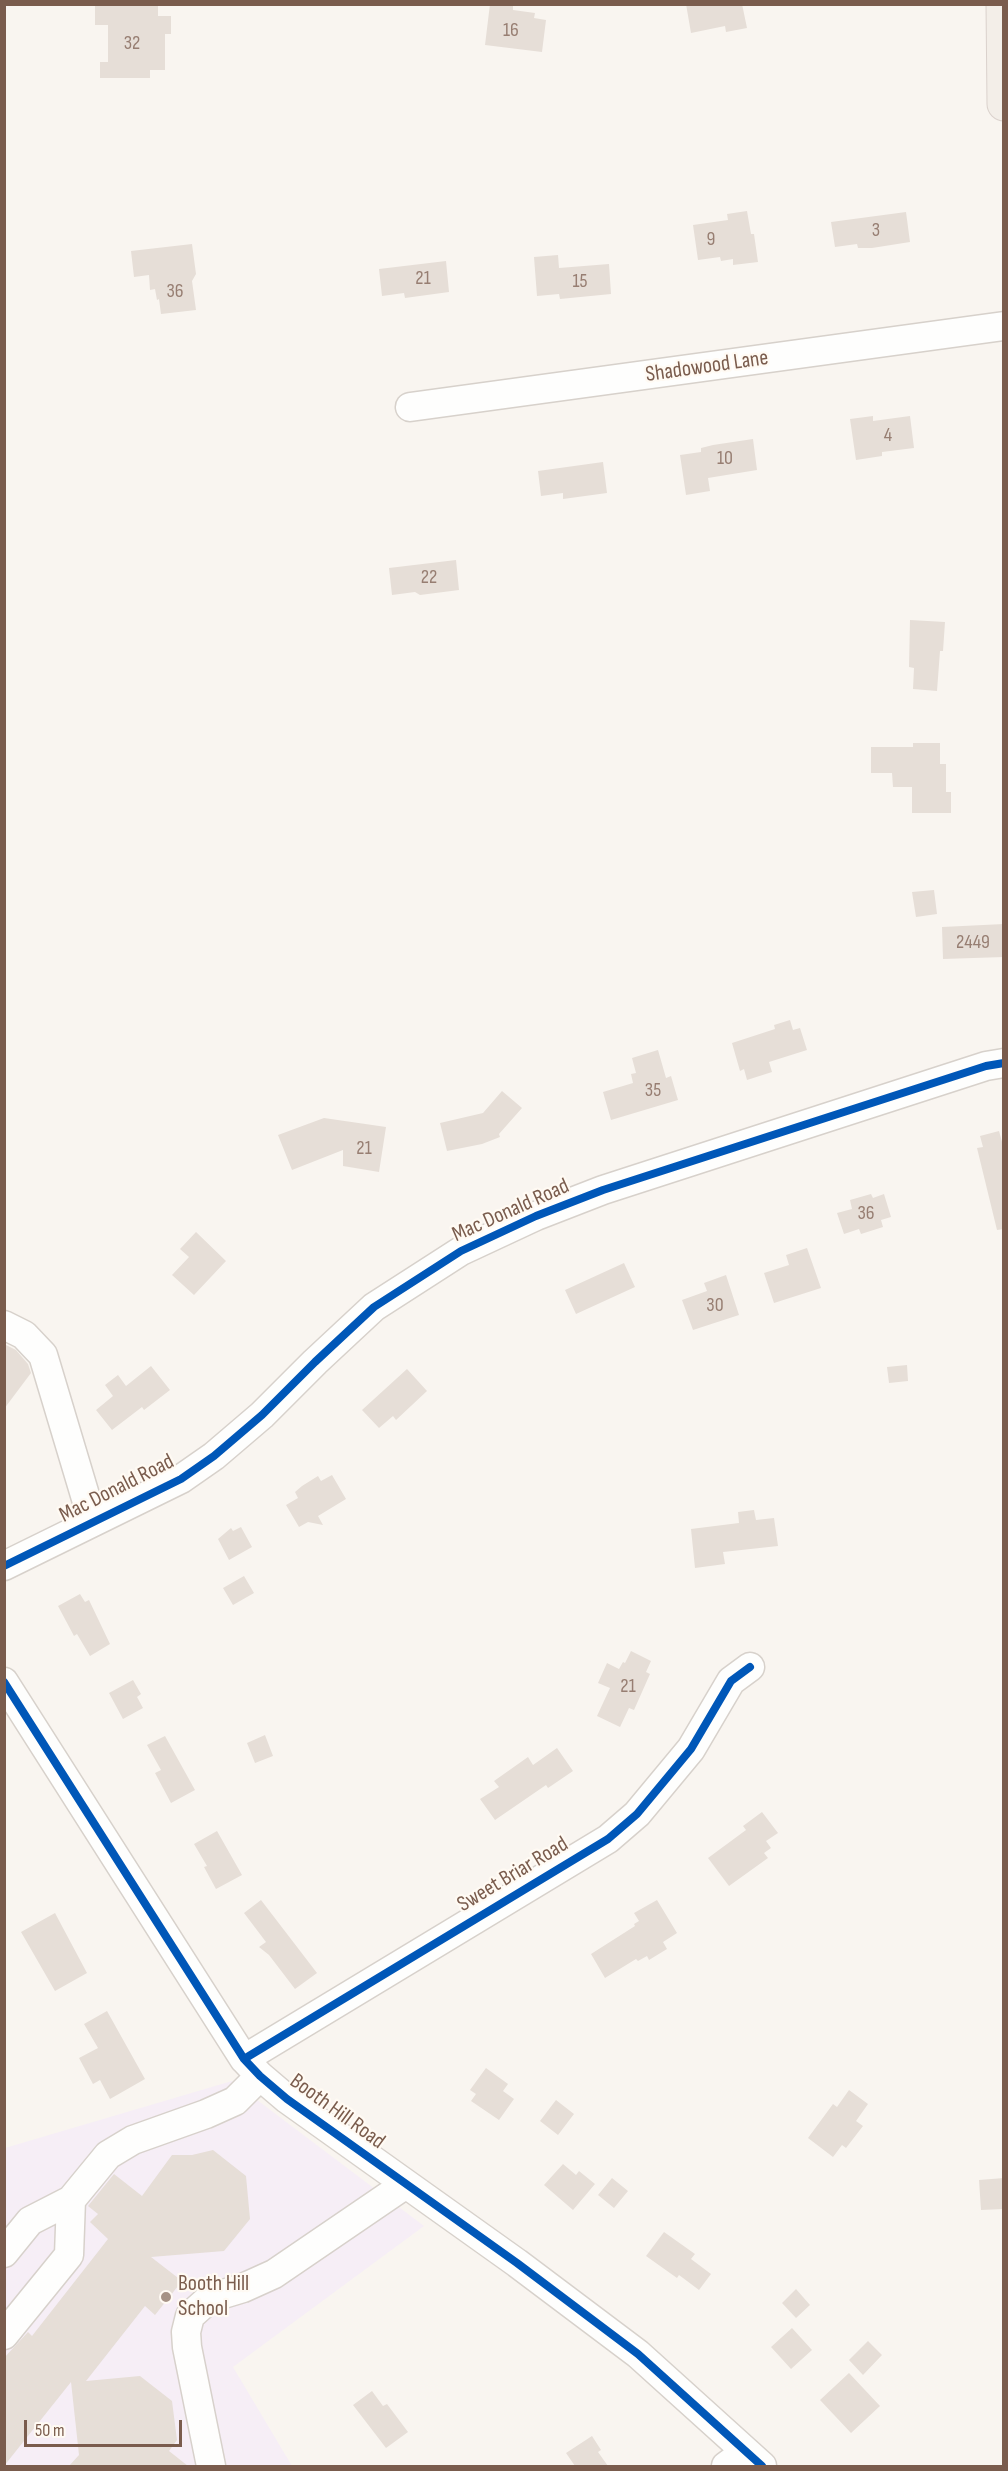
<!DOCTYPE html>
<style>
body{margin:0}
#map{position:relative;width:1008px;height:2471px;overflow:hidden;background:#f9f5f0;font-family:"Sofia Sans Condensed",sans-serif}
canvas{display:block}
.frame{position:absolute;inset:0;border:6px solid #7a5c4d;pointer-events:none}
.scale{position:absolute;left:24px;top:2420px;width:158px;height:27px;box-sizing:border-box;border:3px solid #7a5c4d;border-top:0;padding-left:8px;font-size:18px;line-height:21px;white-space:nowrap;color:#7a5c4d;-webkit-text-stroke:4px #fffaf3;paint-order:stroke}
</style>
<div id="map">
<canvas width="1008" height="2471"></canvas>
<div class="frame"></div>
<div class="scale">50 m</div>
</div>
<script>
const context = document.querySelector('canvas').getContext('2d');
context.lineJoin = 'round';
function paint(path, color) {
  context.fillStyle = color;
  context.fill(path, 'evenodd');
}
function shape(rows) {
  const path = new Path2D();
  for (const r of rows) {
    path.moveTo(r[0], r[1]);
    for (let i = 2; i < r.length; i += 2) path.lineTo(r[i], r[i + 1]);
  }
  return path;
}
function stroke(path, color, width, dash) {
  context.strokeStyle = color;
  context.lineWidth = width;
  context.lineCap = dash ? 'butt' : 'round';
  context.setLineDash(dash || []);
  context.stroke(path);
}
function drawText(font, color, halo, rows, align = 'center') {
  context.font = font + ' "Sofia Sans Condensed",sans-serif';
  context.lineWidth = 4.5;
  context.setLineDash([]);
  context.textBaseline = 'middle';
  context.strokeStyle = halo;
  context.fillStyle = color;
  for (const [text, x, y, turn = 0] of rows) {
    context.save();
    context.translate(x, y);
    context.rotate((+turn || 0) * Math.PI / 180);
    context.textAlign = isNaN(turn) ? turn : align;
    if (halo) context.strokeText(text, 0, 0);
    context.fillText(text, 0, 0);
    context.restore();
  }
}
const education = shape([
 [232,2081,424,2226,233,2367,292,2466,5,2466,5,2148]
]);
const building = shape([
 [95,4,158,4,158,16,171,16,171,34,165,34,165,70,150,70,150,78,100,78,100,62,108,62,108,25,95,25],
 [490,4,513,4,513,10,535,13,534,18,546,20,542,52,485,45],
 [686,4,742,4,747,28,726,32,725,26,691,33],
 [747,211,751,234,754,234,758,262,733,265,733,259,721,261,720,257,698,260,693,225,728,220,727,214],
 [906,212,910,242,872,248,858,248,857,244,835,247,831,222],
 [192,244,196,274,192,281,196,310,161,314,159,299,157,300,155,289,150,290,149,275,134,277,131,251],
 [558,255,559,268,609,264,611,294,560,299,559,294,537,296,534,257],
 [446,261,449,292,405,298,404,293,382,296,379,269],
 [873,416,873,421,910,416,914,448,882,452,882,456,856,460,850,419],
 [753,439,757,470,708,478,710,491,686,495,680,455,701,452,701,448,713,445],
 [603,462,607,493,563,499,563,493,541,496,538,471],
 [456,560,459,590,420,595,415,592,392,595,389,568],
 [910,620,945,622,943,651,940,651,937,691,913,689,914,668,909,667],
 [913,743,940,743,940,764,946,764,946,792,951,792,951,813,912,813,912,787,893,787,892,773,871,773,871,747,913,747],
 [934,890,937,914,916,917,912,892],
 [1004,924,1004,957,943,959,942,927],
 [790,1020,793,1030,800,1028,807,1050,769,1062,772,1072,747,1080,744,1069,740,1071,732,1043,775,1029,774,1025],
 [658,1050,666,1078,671,1076,678,1100,611,1120,603,1092,633,1083,631,1074,636,1073,632,1058],
 [502,1091,522,1108,499,1134,500,1137,482,1144,447,1151,440,1123,483,1113],
 [324,1118,386,1127,379,1172,343,1166,343,1150,292,1170,278,1135],
 [999,1131,1004,1149,1004,1229,997,1230,977,1148,983,1147,980,1136],
 [871,1194,873,1198,884,1194,891,1217,881,1220,883,1227,861,1234,859,1229,844,1234,837,1213,852,1209,850,1200],
 [196,1232,226,1261,194,1295,172,1275,189,1257,180,1249],
 [807,1248,821,1288,774,1303,764,1273,789,1265,786,1255],
 [624,1263,635,1287,576,1314,565,1290],
 [726,1275,739,1315,693,1330,682,1300,707,1291,704,1283],
 [4,1344,16,1350,28,1364,31,1373,4,1409],
 [907,1365,908,1381,889,1383,887,1367],
 [151,1366,170,1390,144,1410,142,1407,112,1430,96,1410,113,1396,105,1385,118,1375,126,1386],
 [407,1369,427,1391,396,1420,393,1416,379,1428,362,1410],
 [332,1475,346,1499,318,1516,323,1525,308,1522,299,1527,286,1505,298,1498,295,1492,302,1486,318,1476,321,1481],
 [754,1510,756,1520,774,1518,778,1546,723,1552,725,1564,695,1568,691,1529,739,1523,738,1512],
 [241,1527,252,1547,229,1560,218,1539,231,1528,233,1531],
 [244,1576,254,1593,233,1605,223,1588],
 [80,1594,85,1602,89,1600,110,1644,90,1656,77,1634,74,1636,58,1606],
 [631,1651,651,1661,646,1672,650,1674,634,1710,629,1708,620,1727,597,1716,610,1688,598,1683,607,1663,619,1669,623,1662,625,1663],
 [133,1680,141,1694,137,1697,143,1708,123,1719,109,1693],
 [265,1735,273,1756,255,1763,247,1743],
 [165,1736,195,1790,171,1803,155,1773,161,1770,147,1745],
 [557,1748,573,1771,548,1788,546,1785,495,1820,480,1799,499,1787,494,1781,528,1757,533,1765],
 [762,1812,778,1833,766,1841,771,1848,764,1853,768,1858,729,1886,708,1858,746,1830,743,1826],
 [217,1831,242,1875,216,1889,204,1867,207,1866,194,1844],
 [261,1900,317,1973,295,1989,269,1955,259,1947,266,1942,244,1913],
 [657,1900,677,1933,663,1942,667,1949,649,1960,647,1956,638,1961,636,1959,605,1978,591,1954,635,1926,634,1924,639,1921,634,1913],
 [55,1913,87,1973,55,1991,21,1932],
 [107,2011,145,2079,110,2099,100,2080,93,2084,79,2058,98,2048,84,2024],
 [486,2068,508,2084,503,2091,514,2099,499,2120,471,2101,476,2094,470,2090],
 [849,2090,868,2104,856,2121,863,2126,846,2148,842,2145,833,2157,808,2138,833,2104,837,2107],
 [556,2100,574,2114,558,2135,540,2121],
 [213,2150,246,2176,250,2219,224,2251,151,2257,182,2281,155,2315,145,2306,86,2381,140,2376,172,2401,177,2440,169,2451,188,2466,69,2466,79,2455,71,2382,4,2466,4,2358,28,2332,32,2336,108,2239,90,2222,98,2214,88,2206,114,2174,142,2196,172,2155,192,2155],
 [563,2164,576,2175,579,2171,595,2184,573,2210,544,2185],
 [612,2178,628,2191,614,2208,598,2195],
 [1004,2178,1004,2209,981,2210,979,2180],
 [664,2232,695,2254,691,2259,711,2274,699,2290,679,2275,677,2278,646,2256],
 [796,2289,810,2305,796,2318,782,2303],
 [792,2328,812,2350,791,2369,771,2347],
 [868,2341,882,2355,863,2375,849,2360],
 [849,2373,880,2406,851,2433,820,2400],
 [372,2391,383,2406,387,2404,408,2432,386,2448,353,2405],
 [592,2436,601,2450,598,2452,608,2466,575,2466,566,2453]
]);
const minor = shape([
 [410,407,1004,326],
 [4,1325,24,1335,43,1355,93,1522],
 [4,1566,181,1479,214,1456,262,1415,315,1362,374,1307,461,1251,536,1216,603,1190,986,1066,1004,1063],
 [4,1682,244,2059,260,2076,287,2099,517,2263,638,2354,762,2466],
 [244,2059,608,1839,637,1814,691,1749,731,1681,750,1667],
 [4,2253,30,2221,71,2200,108,2155,133,2140,206,2114,235,2101,260,2076],
 [4,2335,69,2255,71,2200],
 [211,2466,187,2347,186,2332,190,2316,210,2298,243,2288,274,2274,406,2184],
 [726,2466,745,2452]
]);
const major = shape([
 [1003,4,1004,104]
]);
const cycleway = shape([
 [4,1566,181,1479,214,1456,262,1415,315,1362,374,1307,461,1251,536,1216,603,1190,986,1066,1004,1063],
 [4,1682,244,2059,260,2076,287,2099,517,2263,638,2354,762,2466],
 [244,2059,608,1839,637,1814,691,1749,731,1681,750,1667]
]);
const markers = [
 [166,2297,6,"#a69286"]
];
const numberNames = [
 ["16",511,31],
 ["32",132,44],
 ["3",876,231],
 ["9",711,240],
 ["21",423,279],
 ["15",580,282],
 ["36",175,292],
 ["4",888,436],
 ["10",725,459],
 ["22",429,578],
 ["2449",973,943],
 ["35",653,1091],
 ["21",364,1149],
 ["36",866,1214],
 ["30",715,1306],
 ["21",628,1687]
];
const streetNames = [
 ["Shadowood Lane",707,367,-8],
 ["Mac Donald Road",511,1211,-24],
 ["Mac Donald Road",117,1489,-27],
 ["Sweet Briar Road",513,1875,-31],
 ["Booth Hill Road",337,2112,36]
];
const poiNames = [
 ["Booth Hill",178,2284],
 ["School",178,2309]
];
paint(education, '#f6eef6');
paint(building, '#e6ded7');
stroke(minor, '#d7d1cb', 31);
stroke(major, '#dad1cc', 35);
stroke(minor, '#fefefd', 28);
stroke(major, '#f3eee8', 33);
stroke(cycleway, '#0057b8', 8);
for (const [x, y, r, color] of markers) {
  const dot = new Path2D();
  dot.arc(x, y, r, 0, 2 * Math.PI);
  context.fillStyle = color;
  context.fill(dot);
  stroke(dot, '#fffaf3', 2);
}
drawText('20px', '#977e72', null, numberNames);
drawText('22px', '#7a5c4d', '#fffaf3', streetNames);
drawText('22px', '#7a5c4d', '#fffaf3', poiNames, 'left');
</script>
